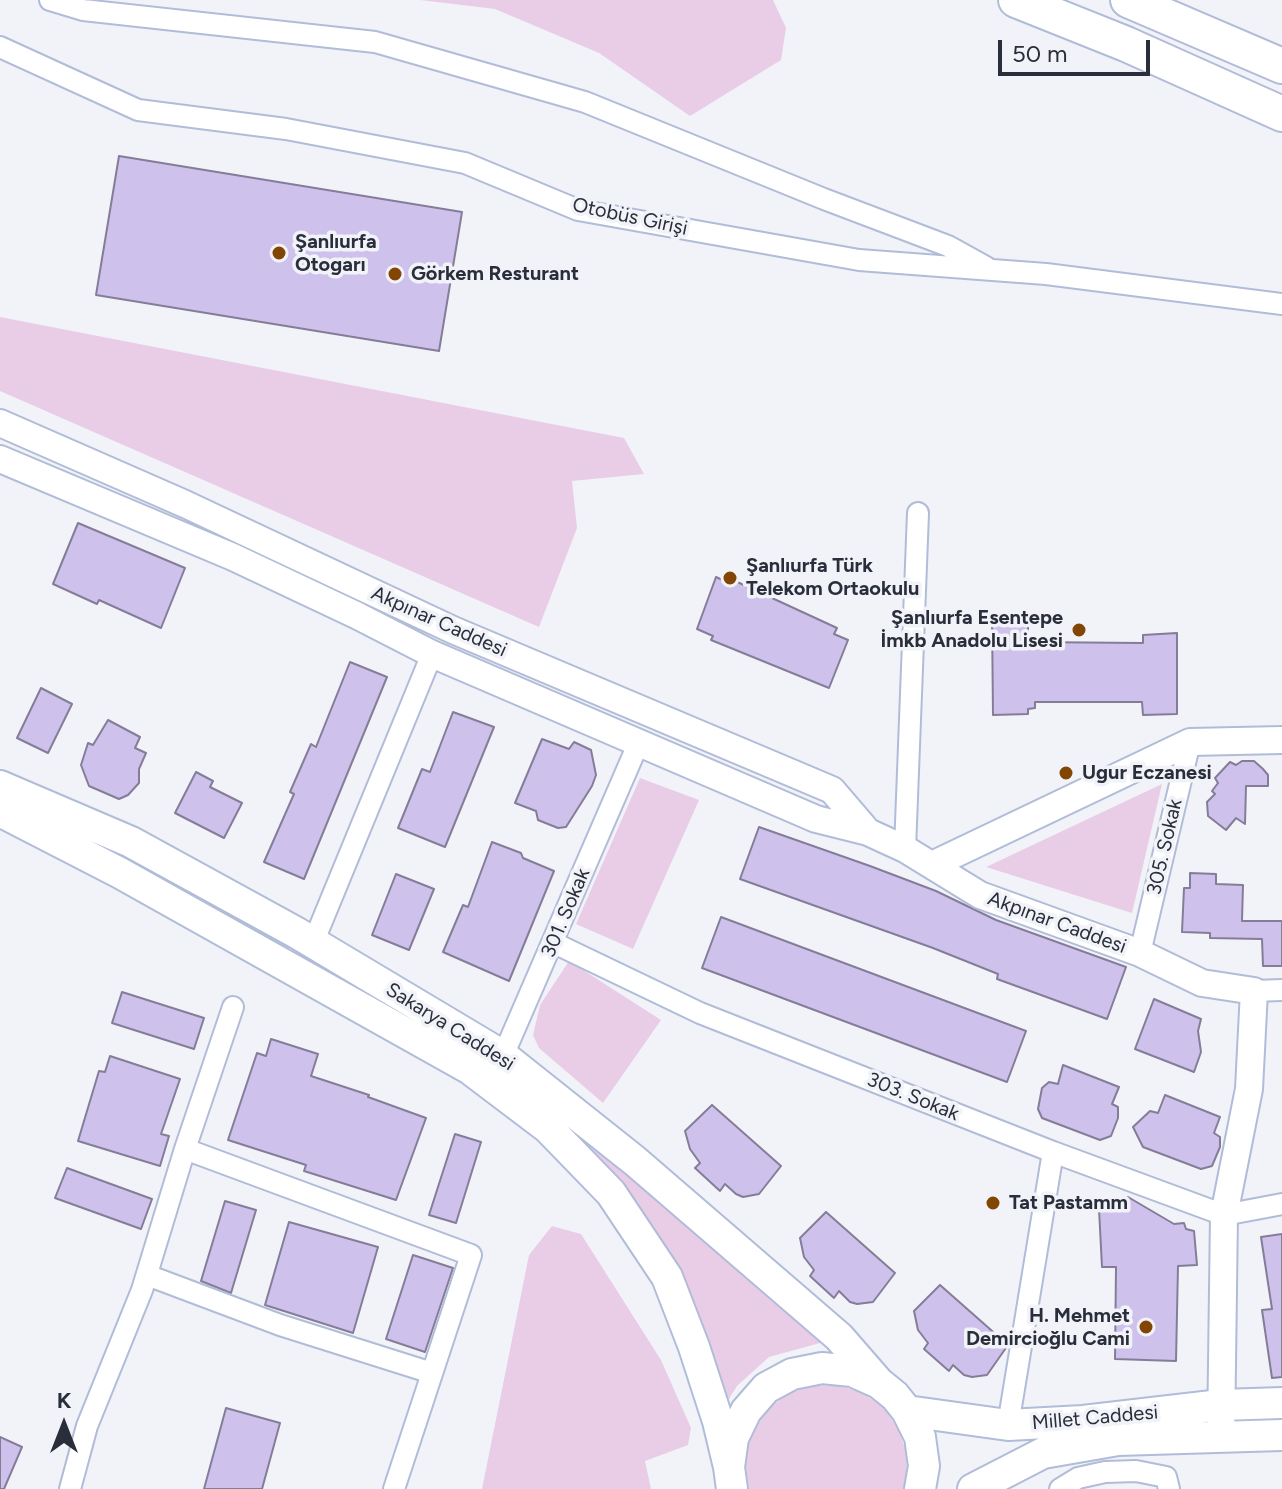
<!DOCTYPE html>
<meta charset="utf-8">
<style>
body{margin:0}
#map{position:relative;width:1282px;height:1489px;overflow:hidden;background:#f1f3f9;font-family:Figtree,sans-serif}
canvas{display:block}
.north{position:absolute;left:24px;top:1385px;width:80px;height:80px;-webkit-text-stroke:6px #f1f3f9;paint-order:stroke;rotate:0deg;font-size:22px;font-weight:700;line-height:32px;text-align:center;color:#2a2e3a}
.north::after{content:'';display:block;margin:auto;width:28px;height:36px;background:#2a2e3a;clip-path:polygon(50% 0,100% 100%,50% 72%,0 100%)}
.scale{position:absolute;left:998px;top:40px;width:152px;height:36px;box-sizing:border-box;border:4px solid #2a2e3a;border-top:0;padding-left:10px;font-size:24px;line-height:28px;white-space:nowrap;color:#2a2e3a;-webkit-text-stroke:6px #f1f3f9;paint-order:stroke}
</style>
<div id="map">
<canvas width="1282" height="1489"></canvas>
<div class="north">K</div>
<div class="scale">50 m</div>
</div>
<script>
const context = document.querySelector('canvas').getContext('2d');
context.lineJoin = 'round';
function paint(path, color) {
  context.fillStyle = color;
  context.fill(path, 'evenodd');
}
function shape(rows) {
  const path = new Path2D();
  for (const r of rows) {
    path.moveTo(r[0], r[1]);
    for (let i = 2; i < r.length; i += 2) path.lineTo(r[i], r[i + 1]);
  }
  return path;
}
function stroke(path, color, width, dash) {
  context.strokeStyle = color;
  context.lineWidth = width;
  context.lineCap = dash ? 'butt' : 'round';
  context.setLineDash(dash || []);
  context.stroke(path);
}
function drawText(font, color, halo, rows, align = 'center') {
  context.font = font + ' Figtree,sans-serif';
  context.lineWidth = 7;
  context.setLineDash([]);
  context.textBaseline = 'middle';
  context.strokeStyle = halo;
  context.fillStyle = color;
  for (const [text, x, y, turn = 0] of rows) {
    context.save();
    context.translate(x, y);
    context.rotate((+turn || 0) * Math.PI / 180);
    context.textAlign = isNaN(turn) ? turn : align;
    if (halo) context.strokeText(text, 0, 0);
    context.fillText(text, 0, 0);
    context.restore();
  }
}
const green = shape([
 [420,0,773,0,786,28,781,60,690,116,599,53,495,9],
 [0,317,624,438,644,474,572,481,577,528,539,627,0,391],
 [640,778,699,800,633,949,576,924],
 [1162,784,1132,913,986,867],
 [569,961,661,1020,603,1103,539,1048,533,1035,540,1005],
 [573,1130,725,1252,821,1339,820,1343,769,1357,737,1386,727,1402,609,1171],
 [552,1226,581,1234,661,1360,691,1428,688,1445,645,1461,651,1489,482,1489,529,1255],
 [838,1385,863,1393,884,1408,899,1430,907,1455,906,1481,903,1489,749,1489,745,1459,752,1433,766,1411,787,1394,811,1386]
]);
const building = shape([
 [119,156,462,212,439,351,96,295,119,156],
 [78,523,185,568,161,628,99,600,97,604,53,584,78,523],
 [716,577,731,584,733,580,837,628,834,634,848,640,829,688,711,640,713,636,697,629,716,577],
 [1028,616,1028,642,1143,643,1143,635,1177,633,1177,714,1143,715,1142,702,1035,702,1035,708,1028,709,1028,714,993,715,992,617,1028,616],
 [350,662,387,677,304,879,264,862,294,794,290,792,311,744,316,747,350,662],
 [41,688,72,704,48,753,17,738,41,688],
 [453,712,494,727,445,847,398,828,422,769,430,772,453,712],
 [108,720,140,737,135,748,146,753,139,769,139,783,128,795,119,799,89,786,81,765,88,743,93,745,108,720],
 [542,739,569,749,574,742,591,750,596,775,592,786,566,827,558,828,538,820,536,811,515,803,542,739],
 [1242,761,1254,761,1263,769,1268,775,1268,786,1246,786,1245,824,1236,818,1226,830,1208,816,1207,802,1215,794,1212,791,1218,783,1215,778,1230,762,1236,765,1242,761],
 [196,772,213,781,210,787,242,803,224,838,175,813,196,772],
 [759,827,870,866,936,891,996,920,1126,967,1107,1019,997,979,998,974,933,948,740,879,759,827],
 [492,842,521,853,523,858,554,871,509,981,443,952,463,905,468,907,492,842],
 [1190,873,1216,874,1216,884,1243,885,1242,921,1282,921,1282,966,1263,966,1262,939,1210,938,1210,933,1182,932,1184,888,1190,888,1190,873],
 [396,874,434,889,409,950,372,935,396,874],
 [721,917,1026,1031,1007,1082,702,968,721,917],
 [122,992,204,1018,194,1049,112,1023,122,992],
 [1154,999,1201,1019,1198,1031,1201,1052,1194,1072,1135,1049,1154,999],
 [271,1039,318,1054,311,1076,369,1095,368,1097,426,1118,396,1200,304,1171,306,1165,228,1140,257,1053,266,1056,271,1039],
 [110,1056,180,1079,161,1134,169,1136,160,1166,78,1141,99,1071,105,1072,110,1056],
 [1063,1065,1119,1087,1112,1104,1118,1107,1118,1118,1111,1136,1100,1140,1042,1118,1038,1109,1042,1088,1049,1082,1058,1084,1063,1065],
 [1165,1095,1220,1117,1214,1133,1220,1137,1220,1147,1212,1166,1201,1169,1143,1147,1133,1127,1150,1111,1158,1113,1165,1095],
 [712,1105,781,1166,759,1194,743,1197,736,1194,725,1184,720,1191,695,1168,700,1163,690,1149,685,1131,712,1105],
 [455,1134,481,1142,456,1223,429,1215,455,1134],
 [67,1168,152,1199,141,1229,55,1198,67,1168],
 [1128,1197,1174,1224,1184,1223,1186,1229,1194,1231,1197,1265,1178,1266,1176,1361,1115,1359,1116,1267,1102,1267,1099,1209,1128,1197],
 [225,1201,256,1210,231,1293,201,1281,225,1201],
 [826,1212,895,1273,873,1302,857,1304,850,1302,839,1291,834,1298,810,1276,814,1270,804,1257,800,1238,826,1212],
 [289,1222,378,1247,353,1333,265,1305,289,1222],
 [1282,1234,1282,1377,1272,1378,1262,1310,1272,1309,1261,1237,1282,1234],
 [413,1255,453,1268,425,1352,386,1339,413,1255],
 [940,1285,1008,1345,987,1375,972,1377,964,1375,953,1365,949,1371,924,1349,928,1343,918,1330,914,1311,940,1285],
 [226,1408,280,1423,262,1489,204,1489,226,1408],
 [0,1437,22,1447,4,1489,0,1489,0,1437]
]);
const minor = shape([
 [50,0,83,10,375,42,585,102,824,199,948,246,986,267],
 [0,47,138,110,286,129,465,163,578,210,859,260,1046,274,1282,304],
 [905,849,918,513],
 [313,943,432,654],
 [554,943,700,1013,1053,1152,1224,1215,1282,1204],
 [1140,953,1190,742],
 [1254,991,1282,990],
 [499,1065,639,742],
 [185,1149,471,1255,394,1489],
 [147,1275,280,1325,432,1373],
 [1008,1425,1053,1152],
 [70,1489,87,1426,142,1290,185,1149,233,1007],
 [1060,1489,1078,1478,1105,1472,1136,1471,1166,1477,1169,1489]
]);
const tertiary = shape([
 [0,423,185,504,453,630,832,790,868,832],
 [0,459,233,557,356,615,432,654,816,819,868,832,905,849,980,895,1140,953,1202,983,1254,991,1249,1089,1224,1215,1221,1437],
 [932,865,1190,742,1282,740]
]);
const secondary = shape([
 [0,786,131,842,297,933,503,1056,635,1161,839,1337,879,1383],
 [0,811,120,873,470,1069,548,1128,611,1193,667,1277,694,1347,718,1421,729,1467],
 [907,1411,1008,1425,1083,1421,1221,1405,1282,1403],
 [732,1489,729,1467,733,1438,746,1411,766,1388,792,1374,822,1368,852,1371,879,1383,895,1396,907,1411,920,1437,924,1466,920,1489],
 [973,1489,1043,1453,1118,1440,1282,1435]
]);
const trunk = shape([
 [1016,0,1126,44,1282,114],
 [1128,0,1282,66]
]);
const markers = [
 [279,253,8,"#834503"],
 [395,274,8,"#834503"],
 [730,578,8,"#834503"],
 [1079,630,8,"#834503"],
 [1066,773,8,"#834503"],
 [993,1203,8,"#834503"],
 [1146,1327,8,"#834503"]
];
const streetNames = [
 ["Otobüs Girişi",630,217,12],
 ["Akpınar Caddesi",439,622,24],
 ["305. Sokak",1165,847,-77],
 ["301. Sokak",566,913,-67],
 ["Akpınar Caddesi",1057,923,20],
 ["Sakarya Caddesi",450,1027,32],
 ["303. Sokak",913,1097,22],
 ["Millet Caddesi",1095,1418,-5]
];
const poiNames = [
 ["Şanlıurfa",295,242],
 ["Otogarı",295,265],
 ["Görkem Resturant",411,274],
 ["Şanlıurfa Türk",746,566],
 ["Telekom Ortaokulu",746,589],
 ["Şanlıurfa Esentepe",1063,618,"right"],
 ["İmkb Anadolu Lisesi",1063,641,"right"],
 ["Ugur Eczanesi",1082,773],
 ["Tat Pastamm",1009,1203],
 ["H. Mehmet",1130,1316,"right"],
 ["Demircioğlu Cami",1130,1339,"right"]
];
paint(green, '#e9cde7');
paint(building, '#cec2ed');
stroke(building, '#857d98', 2);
stroke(minor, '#b1bcd8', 24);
stroke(tertiary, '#b1bcd8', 30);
stroke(secondary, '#b1bcd8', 34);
stroke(trunk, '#b1bcd8', 38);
stroke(minor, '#fff', 20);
stroke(tertiary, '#fff', 26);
stroke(secondary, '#fff', 30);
stroke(trunk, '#fff', 34);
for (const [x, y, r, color] of markers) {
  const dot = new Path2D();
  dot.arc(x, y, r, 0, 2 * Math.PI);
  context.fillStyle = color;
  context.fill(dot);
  stroke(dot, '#f1f3f9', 3);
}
drawText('20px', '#2a2e3a', '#f1f3f9', streetNames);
drawText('bold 20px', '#2a2e3a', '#f1f3f9', poiNames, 'left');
</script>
